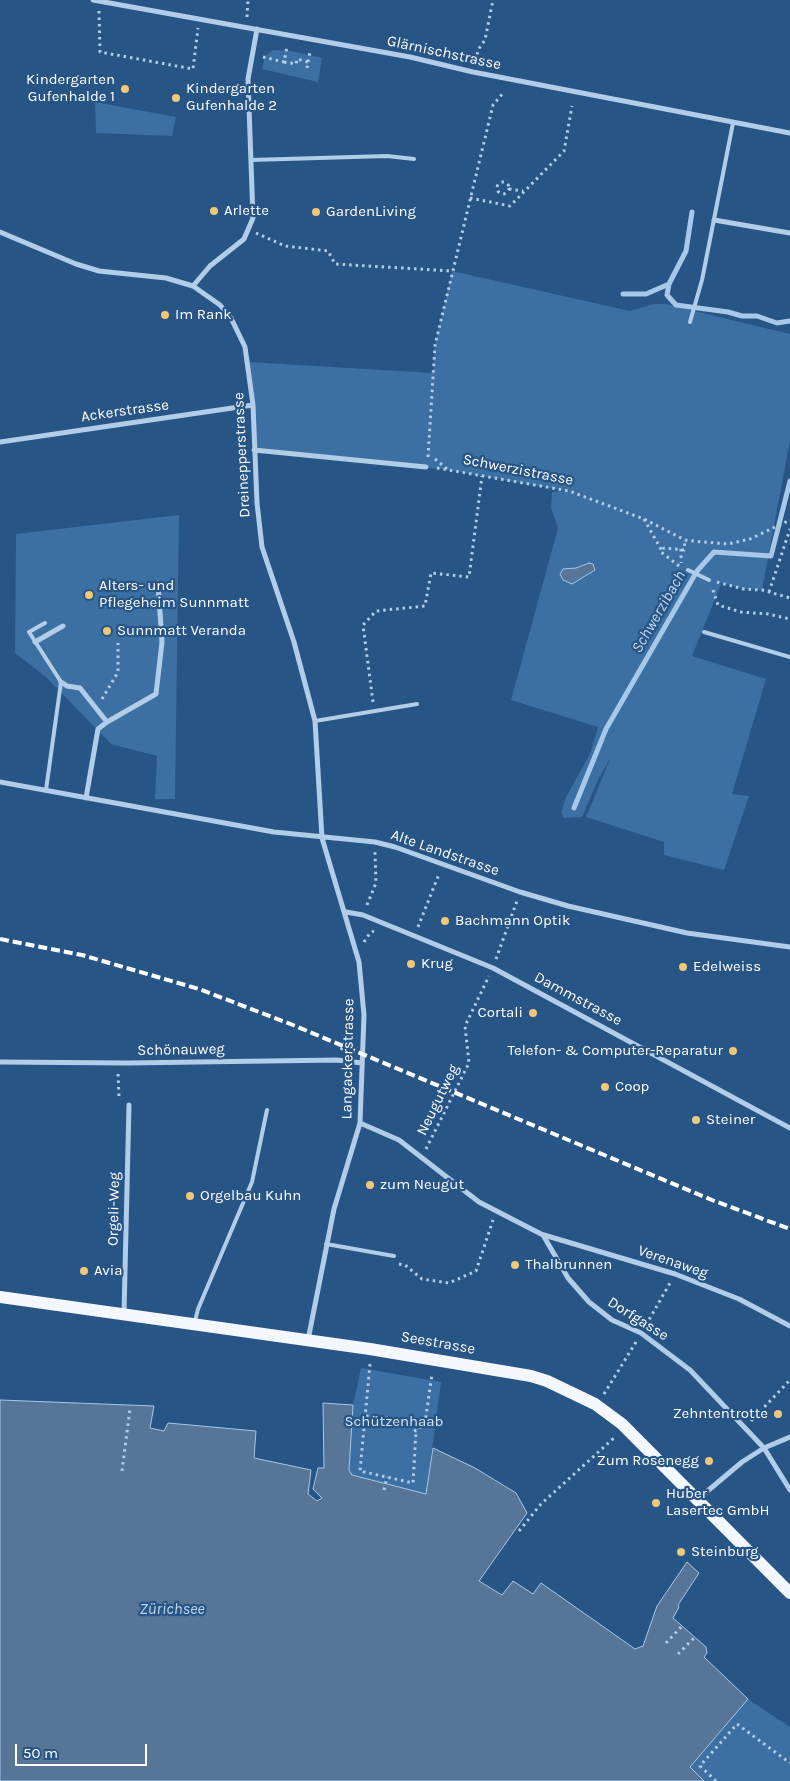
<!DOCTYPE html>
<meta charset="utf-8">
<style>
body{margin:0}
#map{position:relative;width:790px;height:1781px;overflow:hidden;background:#275586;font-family:Karla,sans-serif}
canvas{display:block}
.scale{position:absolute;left:15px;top:1744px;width:132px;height:22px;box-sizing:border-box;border:2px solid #fff;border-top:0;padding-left:6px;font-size:15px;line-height:18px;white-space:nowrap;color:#fff;-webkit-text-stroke:4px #275586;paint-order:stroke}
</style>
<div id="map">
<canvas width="790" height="1781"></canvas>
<div class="scale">50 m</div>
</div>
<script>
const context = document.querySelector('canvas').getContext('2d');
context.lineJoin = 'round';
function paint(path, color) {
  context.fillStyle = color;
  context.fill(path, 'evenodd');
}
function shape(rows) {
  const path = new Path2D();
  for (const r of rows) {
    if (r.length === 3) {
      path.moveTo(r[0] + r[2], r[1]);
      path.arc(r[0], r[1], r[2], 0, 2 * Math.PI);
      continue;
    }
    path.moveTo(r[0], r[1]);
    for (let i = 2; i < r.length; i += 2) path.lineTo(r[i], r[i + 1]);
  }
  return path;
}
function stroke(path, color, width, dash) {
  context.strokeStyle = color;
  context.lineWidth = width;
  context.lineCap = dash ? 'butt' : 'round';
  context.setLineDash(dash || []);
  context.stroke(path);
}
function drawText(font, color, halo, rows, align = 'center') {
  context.font = font + ' Karla,sans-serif';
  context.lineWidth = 4.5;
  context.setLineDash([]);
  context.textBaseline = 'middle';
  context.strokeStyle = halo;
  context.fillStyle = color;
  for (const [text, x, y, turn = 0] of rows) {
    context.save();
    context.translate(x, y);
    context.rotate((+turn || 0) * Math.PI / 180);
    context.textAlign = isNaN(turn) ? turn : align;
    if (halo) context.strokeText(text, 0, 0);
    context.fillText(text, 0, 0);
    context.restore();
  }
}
const green = shape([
 [273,50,291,51,322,58,318,82,262,69,265,56],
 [95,102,176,117,172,136,96,133],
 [452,271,630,311,654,304,665,304,790,334,790,440,762,590,743,589,718,582,721,584,692,656,766,679,732,794,749,796,724,870,664,855,664,842,586,817,611,757,598,780,582,817,564,818,561,813,566,797,590,754,598,727,511,700,558,528,551,508,552,492,566,491,449,470,254,450,249,362,433,373,435,345],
 [179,515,175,799,155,799,157,756,111,744,47,678,15,653,16,534],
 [361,1368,441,1382,426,1494,353,1476,349,1470,353,1405],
 [748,1699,790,1727,790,1781,704,1781,690,1767]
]);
const water = shape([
 [589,563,593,564,595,570,572,584,563,580,560,574,563,569,576,568,589,563],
 [0,1400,154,1406,150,1428,164,1431,168,1423,256,1431,254,1458,311,1470,308,1494,317,1501,322,1498,313,1489,318,1468,324,1468,323,1403,353,1405,349,1470,352,1475,426,1494,433,1448,475,1468,516,1493,527,1513,479,1581,502,1595,513,1581,533,1594,541,1583,635,1649,643,1646,657,1606,687,1562,699,1573,678,1605,679,1607,673,1618,706,1647,707,1653,704,1657,748,1699,690,1767,704,1781,0,1781,0,1400]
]);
const stream = shape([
 [669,284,667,295,676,305,728,312,742,316,757,316,777,323,790,321],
 [623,294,646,294,669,284,686,251,692,212],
 [574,808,606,729,697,571,714,552,771,556,790,481]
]);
const path = shape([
 [99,11,100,52,193,69,198,28],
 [247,17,248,0],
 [263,57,284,62,287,47],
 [476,61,478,50,485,40,493,0],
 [284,62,296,64,297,59,308,62,307,68],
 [308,62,310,52],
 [503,188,6],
 [509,189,523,191],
 [470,198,510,206,564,151,572,106],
 [256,233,285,246,328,251,335,264,452,271],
 [428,457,435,345,493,105,503,93],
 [435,459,447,469],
 [437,468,569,491,644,519,685,540,703,542,728,544,750,539,790,520],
 [644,519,662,551],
 [681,549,681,563],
 [679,566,661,552,664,548,684,550,685,540],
 [717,582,743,589,762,590,790,598],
 [713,590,718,605,741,612,768,614,790,619],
 [769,592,790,529],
 [102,699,118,672,118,643],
 [373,702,363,625,376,611,425,606,431,573,469,577,482,476],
 [367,905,376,883,375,852],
 [418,927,439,874],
 [364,942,370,933,374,931],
 [496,959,517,901],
 [341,1050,352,1029],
 [118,1074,119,1097,121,1099],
 [426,1149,469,1063,465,1026,489,976],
 [399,1264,405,1265,422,1279,449,1283,476,1271,493,1220],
 [646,1325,670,1283],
 [370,1364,360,1471,413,1483,416,1431],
 [604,1394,636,1342],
 [366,1416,403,1420,416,1431,425,1423,432,1374],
 [751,1421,790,1380],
 [122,1471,130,1409],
 [384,1490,387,1477],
 [519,1531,541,1504,615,1437],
 [666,1643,682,1626],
 [678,1654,695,1637],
 [716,1781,700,1766,737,1724,790,1763]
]);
const lane = shape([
 [251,160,387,156,414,159],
 [690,322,702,280,733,123],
 [688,570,709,580],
 [45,623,29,632,61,682,46,790],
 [704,632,790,657],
 [315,721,417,704],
 [326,1244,394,1256],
 [195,1321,198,1309,252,1182,267,1110]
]);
const street = shape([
 [93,0,410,57,473,72,790,133],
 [714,220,790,233],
 [0,232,76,264,99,271,166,278,193,286,220,305,231,318,245,347,253,405,257,503,262,547,294,642,315,721,322,838,359,962,364,1015,360,1123,334,1209,308,1340],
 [193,286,210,266,244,239,253,218,248,79,257,29],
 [0,442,253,405],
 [254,450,426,467],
 [35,642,63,626],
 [61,682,67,686,80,688,107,722,98,729,86,798],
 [107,722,156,694,162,642,158,583],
 [0,782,274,832,375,842,395,847,520,892,568,906,687,933,790,947],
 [346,912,363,915,493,968,790,1128],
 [0,1062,128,1063,337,1060,362,1063],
 [360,1123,399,1140,479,1202,543,1235,568,1278,589,1302,612,1320,641,1333,690,1370,764,1448,790,1490],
 [544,1235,675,1274,739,1299,790,1326],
 [124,1313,129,1105],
 [698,1499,742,1462,764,1448,790,1437]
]);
const primary = shape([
 [0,1297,370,1349,531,1376,547,1381,595,1404,622,1424,790,1593]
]);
const rail = shape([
 [0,939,82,955,199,989,293,1025,712,1200,790,1229]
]);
const markers = [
 [125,89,5,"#f0c878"],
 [176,98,5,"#f0c878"],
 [214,211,5,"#f0c878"],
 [316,212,5,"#f0c878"],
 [165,315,5,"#f0c878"],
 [89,595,5,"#f0c878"],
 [107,631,5,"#f0c878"],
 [445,921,5,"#f0c878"],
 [411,964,5,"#f0c878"],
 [683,967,5,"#f0c878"],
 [533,1013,5,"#f0c878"],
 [733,1051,5,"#f0c878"],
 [605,1087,5,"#f0c878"],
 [696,1120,5,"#f0c878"],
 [370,1185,5,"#f0c878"],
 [190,1196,5,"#f0c878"],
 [515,1265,5,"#f0c878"],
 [84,1271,5,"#f0c878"],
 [778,1414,5,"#f0c878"],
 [709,1461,5,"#f0c878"],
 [656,1503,5,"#f0c878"],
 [681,1552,5,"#f0c878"]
];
const streetNames = [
 ["Glärnischstrasse",444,53,12],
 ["Ackerstrasse",125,411,-8],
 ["Dreinepperstrasse",242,455,-93],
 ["Schwerzistrasse",518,470,11],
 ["Alte Landstrasse",445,853,19],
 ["Dammstrasse",578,999,28],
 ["Schönauweg",181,1050,-1],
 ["Langackerstrasse",348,1059,-89],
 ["Neugutweg",438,1100,-64],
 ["Orgeli-Weg",114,1209,-89],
 ["Verenaweg",673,1262,19],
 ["Dorfgasse",638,1319,32],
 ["Seestrasse",438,1343,10]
];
const poiNames = [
 ["Kindergarten",115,80,"right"],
 ["Gufenhalde 1",115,97,"right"],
 ["Kindergarten",186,89],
 ["Gufenhalde 2",186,106],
 ["Arlette",224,211],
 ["GardenLiving",326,212],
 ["Im Rank",175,315],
 ["Alters- und",99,586],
 ["Pflegeheim Sunnmatt",99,603],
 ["Sunnmatt Veranda",117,631],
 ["Bachmann Optik",455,921],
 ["Krug",421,964],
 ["Edelweiss",693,967],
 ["Cortali",523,1013,"right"],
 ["Telefon- & Computer-Reparatur",723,1051,"right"],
 ["Coop",615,1087],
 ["Steiner",706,1120],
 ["zum Neugut",380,1185],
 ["Orgelbau Kuhn",200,1196],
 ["Thalbrunnen",525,1265],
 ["Avia",94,1271],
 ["Zehntentrotte",768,1414,"right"],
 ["Zum Rosenegg",699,1461,"right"],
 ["Huber",666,1494],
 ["Lasertec GmbH",666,1511],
 ["Steinburg",691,1552]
];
const parkNames = [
 ["Schützenhaab",394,1422]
];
const waterNames = [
 ["Schwerzibach",659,612,-60],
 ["Zürichsee",172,1609]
];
paint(green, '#3c6fa2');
paint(water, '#567597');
stroke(water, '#a7c8e8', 1);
stroke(stream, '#a7c8e8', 5);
stroke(path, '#b2cde8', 3, [2.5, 4]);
stroke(lane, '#b2cde8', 4);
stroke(street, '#b2cde8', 5);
stroke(primary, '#f4f8fe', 12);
stroke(rail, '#fff', 4, [9, 4]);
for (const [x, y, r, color] of markers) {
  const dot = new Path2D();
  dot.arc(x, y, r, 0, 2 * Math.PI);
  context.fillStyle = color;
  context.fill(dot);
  stroke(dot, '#275586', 2);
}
drawText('15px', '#fff', '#275586', streetNames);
drawText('15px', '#fff', '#275586', poiNames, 'left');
drawText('15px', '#d6e6f6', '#275586', parkNames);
drawText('italic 16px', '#bed7ef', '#275586', waterNames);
</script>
